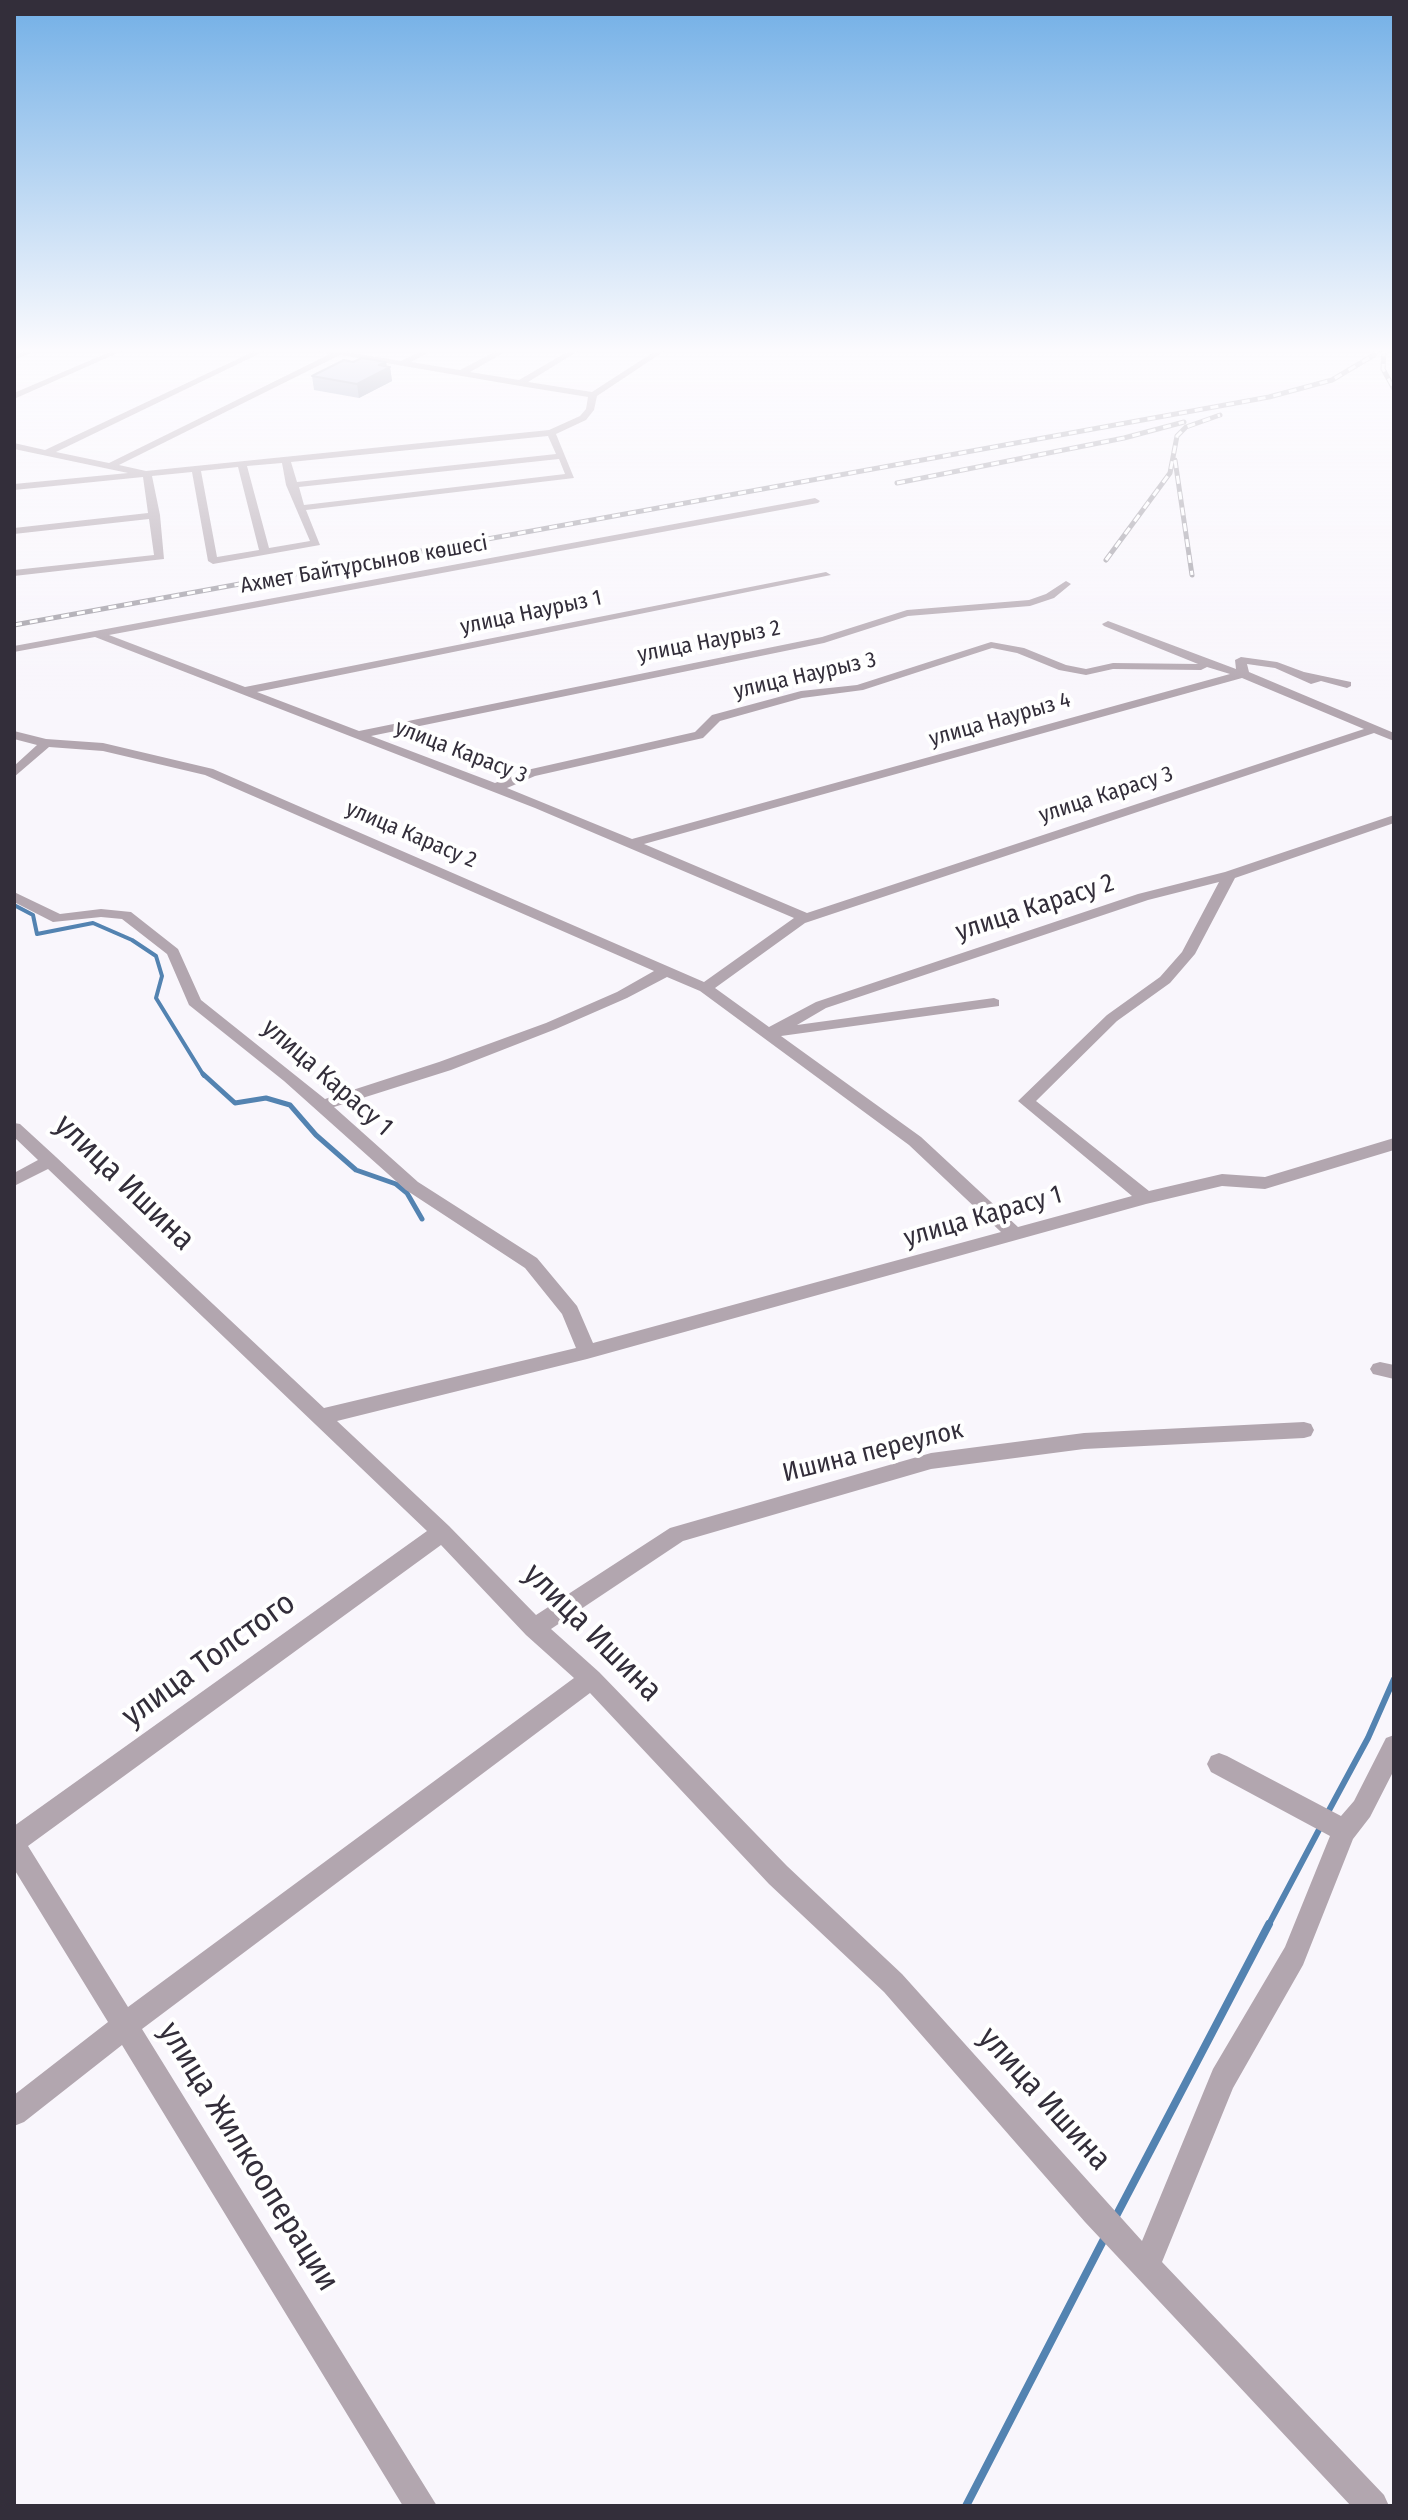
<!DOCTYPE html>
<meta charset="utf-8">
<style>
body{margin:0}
#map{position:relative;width:1408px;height:2520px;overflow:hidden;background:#f9f6fc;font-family:"Fira Sans Condensed",sans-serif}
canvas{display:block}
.frame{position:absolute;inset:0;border:16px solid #332e3a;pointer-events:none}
</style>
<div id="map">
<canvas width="1408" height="2520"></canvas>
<div class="frame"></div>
</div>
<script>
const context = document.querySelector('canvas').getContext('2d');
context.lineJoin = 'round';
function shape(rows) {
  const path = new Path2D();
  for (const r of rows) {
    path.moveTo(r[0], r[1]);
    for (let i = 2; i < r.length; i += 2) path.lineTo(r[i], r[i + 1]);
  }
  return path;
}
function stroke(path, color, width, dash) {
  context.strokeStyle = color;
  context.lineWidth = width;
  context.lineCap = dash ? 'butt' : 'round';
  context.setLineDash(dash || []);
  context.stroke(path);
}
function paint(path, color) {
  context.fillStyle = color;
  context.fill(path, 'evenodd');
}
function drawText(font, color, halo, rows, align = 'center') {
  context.font = font + ' "Fira Sans Condensed",sans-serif';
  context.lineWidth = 8;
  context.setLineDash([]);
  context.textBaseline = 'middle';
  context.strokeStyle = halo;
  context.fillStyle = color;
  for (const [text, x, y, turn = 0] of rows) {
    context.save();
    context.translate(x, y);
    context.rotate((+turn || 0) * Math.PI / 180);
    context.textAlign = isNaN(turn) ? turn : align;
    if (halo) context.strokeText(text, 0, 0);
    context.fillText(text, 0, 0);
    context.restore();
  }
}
const streamFar3 = shape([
 [14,905,33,915,37,934,93,923,132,940,156,956,162,976,156,998,204,1076]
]);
const streamFar2 = shape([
 [203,1074,235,1103,266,1098,290,1105,316,1135,356,1170,396,1184,407,1193,422,1219]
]);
const streamFar1 = shape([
 [1327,1814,1368,1738,1394,1679],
 [1268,1926,1321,1826]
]);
const stream = shape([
 [1115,2218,1269,1924],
 [966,2506,1105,2237]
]);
const minor = shape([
 [32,348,42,348,14,360,14,355,32,348],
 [119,348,129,348,14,399,14,393,119,348],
 [261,348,271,348,56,452,109,463,330,354,306,348,337,350,352,348,347,352,401,361,427,348,437,348,411,362,460,370,502,348,512,348,470,372,519,380,574,348,583,348,528,382,592,392,660,348,669,348,597,396,594,410,586,420,556,434,574,478,306,510,320,545,213,564,208,561,192,472,152,476,160,515,164,559,14,576,14,570,154,555,149,519,14,534,14,528,148,513,143,477,14,490,14,484,128,473,14,449,14,443,45,450,261,348],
 [340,355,520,386,588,397,586,409,580,416,549,430,146,471,119,465,340,355],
 [548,436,556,454,297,482,291,462,548,436],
 [559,459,565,474,304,505,299,487,559,459],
 [282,463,286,485,310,541,269,548,247,466,282,463],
 [238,467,259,550,217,557,201,471,238,467],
 [815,498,820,501,818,503,109,635,245,687,826,572,831,575,257,692,359,731,822,637,907,610,1029,600,1046,594,1066,581,1071,584,1054,598,1030,606,908,616,824,643,371,736,495,783,527,770,695,732,712,715,801,691,857,685,991,642,1024,648,1066,665,1086,669,1113,663,1198,664,1104,626,1102,624,1108,621,1236,669,1235,660,1241,657,1277,662,1304,672,1351,682,1351,686,1347,688,1321,681,1311,684,1275,668,1247,664,1249,672,1394,733,1394,741,1374,733,805,923,715,988,769,1027,816,1002,1138,894,1225,872,1394,815,1394,823,1235,878,1195,954,1170,983,1117,1021,1036,1101,1149,1191,1222,1174,1265,1177,1394,1138,1394,1150,1265,1189,1222,1186,1146,1204,587,1359,337,1421,449,1526,536,1615,670,1528,931,1453,1084,1433,1304,1422,1311,1424,1314,1430,1311,1436,1304,1438,1084,1449,931,1469,683,1541,551,1629,599,1672,787,1866,902,1974,1142,2241,1213,2069,1285,1947,1330,1836,1211,1772,1207,1764,1211,1756,1219,1753,1227,1756,1341,1816,1354,1801,1386,1738,1394,1735,1394,1770,1370,1817,1353,1839,1303,1965,1233,2088,1162,2262,1384,2495,1389,2506,1351,2506,1085,2222,884,1992,769,1884,590,1693,142,2029,437,2506,403,2506,122,2045,24,2122,14,2126,14,2095,108,2022,14,1869,14,1826,427,1531,48,1169,14,1186,14,1173,38,1160,14,1137,14,1123,20,1124,56,1157,324,1408,576,1348,562,1314,525,1268,406,1190,284,1081,189,1005,167,954,122,919,101,917,53,922,14,902,14,892,60,914,101,909,131,912,178,949,201,1000,325,1099,439,1062,546,1023,617,992,654,971,205,775,103,751,49,747,14,777,14,766,37,745,14,739,14,731,46,739,103,743,213,769,704,982,794,918,535,808,95,637,14,652,14,646,815,498],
 [992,648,1017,653,1059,670,1086,675,1113,669,1201,670,1207,667,1230,674,632,839,507,788,535,776,703,738,720,721,802,698,863,690,992,648],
 [1242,678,1364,729,807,913,644,844,1242,678],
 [1219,882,1182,952,1160,977,1107,1015,1018,1101,1132,1196,1018,1227,921,1137,781,1036,999,1006,999,1000,994,998,797,1025,826,1008,1148,900,1219,882],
 [667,977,700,991,909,1145,1001,1232,593,1343,577,1306,537,1258,418,1182,334,1107,451,1070,556,1029,627,998,667,977],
 [441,1545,526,1635,574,1678,128,2007,28,1846,441,1545],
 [1380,1362,1394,1365,1394,1379,1373,1374,1370,1369,1373,1364,1380,1362]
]);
const rail = shape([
 [1384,348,1383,369,1394,389],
 [1175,460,1192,575],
 [897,483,1124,438,1184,422],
 [1106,560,1170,473,1177,436,1186,427,1220,415],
 [14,625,1269,397,1332,380,1374,355,1379,348]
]);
const wall = shape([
 [353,362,386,362,387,367,390,367,392,381,359,398,314,390,312,376]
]);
const shadedWall = shape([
 [386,362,387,369,390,367,392,381,359,398,357,384,379,365]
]);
const building = shape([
 [362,358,386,362,379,365,390,367,357,384,312,376,344,360,353,362,362,358]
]);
const farStreetnames = [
 ["Ахмет Байтұрсынов көшесі",364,565,-10],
 ["улица Наурыз 1",531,613,-12],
 ["улица Наурыз 2",709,642,-11],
 ["улица Наурыз 3",805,676,-13],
 ["улица Наурыз 4",1000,720,-16],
 ["улица Карасу 3",461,752,21],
 ["улица Карасу 3",1106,795,-18],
 ["улица Карасу 2",411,835,23]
];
const streetNames = [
 ["улица Карасу 2",1035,908,-18],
 ["улица Карасу 1",327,1078,41],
 ["улица Карасу 1",983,1217,-16],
 ["Ишина переулок",873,1452,-14]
];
const nearStreetnames = [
 ["улица Ишина",124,1183,44],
 ["улица Ишина",592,1633,45],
 ["улица Толстого",209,1660,-36],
 ["улица Ишина",1044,2099,48],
 ["улица Жилкооперации",248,2157,58]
];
stroke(streamFar3, '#5383b1', 4);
stroke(streamFar2, '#5383b1', 5);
stroke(streamFar1, '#5383b1', 6);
stroke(stream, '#5383b1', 8);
paint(minor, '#b2a6af');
stroke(rail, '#9f9ca4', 5);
stroke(rail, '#fff', 3, [8]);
paint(wall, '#9da3bc');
paint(shadedWall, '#7f8499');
paint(building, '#b6bddb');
stroke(building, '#7f8499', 2);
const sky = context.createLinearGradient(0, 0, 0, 701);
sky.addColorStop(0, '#72afe6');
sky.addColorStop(0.5, '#fcfbfe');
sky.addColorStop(1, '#fcfbfe00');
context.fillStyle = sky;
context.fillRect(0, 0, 1408, 701);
drawText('22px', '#332e3a', '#fff', farStreetnames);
drawText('26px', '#332e3a', '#fff', streetNames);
drawText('32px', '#332e3a', '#fff', nearStreetnames);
</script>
